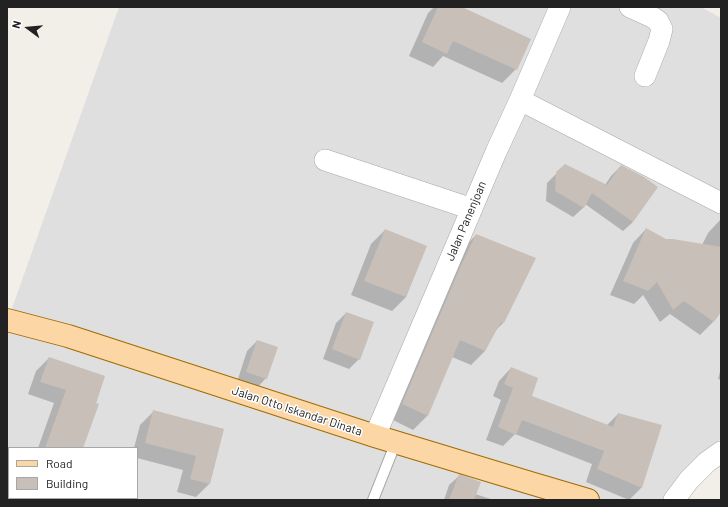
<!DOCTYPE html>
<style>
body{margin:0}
#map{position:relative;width:728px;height:507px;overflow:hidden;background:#f2efe9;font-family:Barlow,sans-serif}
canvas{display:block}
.frame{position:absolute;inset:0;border:8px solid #222;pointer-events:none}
.legend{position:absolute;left:8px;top:447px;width:130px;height:52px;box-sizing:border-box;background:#fff;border:1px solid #a7a7a7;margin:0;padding:5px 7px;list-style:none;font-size:12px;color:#222}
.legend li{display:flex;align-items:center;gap:8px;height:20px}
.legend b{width:20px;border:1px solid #a7a7a7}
.north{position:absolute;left:8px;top:8px;width:40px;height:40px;-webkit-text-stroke:3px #fff;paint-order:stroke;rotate:286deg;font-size:11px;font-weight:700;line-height:16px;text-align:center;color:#222}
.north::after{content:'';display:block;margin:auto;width:14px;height:18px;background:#222;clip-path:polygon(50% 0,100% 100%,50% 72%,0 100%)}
</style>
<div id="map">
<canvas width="728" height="507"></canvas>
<div class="frame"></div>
<ul class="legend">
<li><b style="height:5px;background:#fcd6a4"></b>Road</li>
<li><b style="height:11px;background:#c7bfb8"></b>Building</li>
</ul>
<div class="north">N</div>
</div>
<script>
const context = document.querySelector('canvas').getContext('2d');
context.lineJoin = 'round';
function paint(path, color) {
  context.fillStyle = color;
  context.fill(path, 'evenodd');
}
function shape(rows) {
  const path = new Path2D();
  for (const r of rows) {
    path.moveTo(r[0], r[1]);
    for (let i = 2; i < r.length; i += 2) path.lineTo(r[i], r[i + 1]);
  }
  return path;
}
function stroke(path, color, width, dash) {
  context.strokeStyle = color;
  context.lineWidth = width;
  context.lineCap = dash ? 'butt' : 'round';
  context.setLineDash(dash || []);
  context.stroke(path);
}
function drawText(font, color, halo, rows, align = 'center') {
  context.font = font + ' Barlow,sans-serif';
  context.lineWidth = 3;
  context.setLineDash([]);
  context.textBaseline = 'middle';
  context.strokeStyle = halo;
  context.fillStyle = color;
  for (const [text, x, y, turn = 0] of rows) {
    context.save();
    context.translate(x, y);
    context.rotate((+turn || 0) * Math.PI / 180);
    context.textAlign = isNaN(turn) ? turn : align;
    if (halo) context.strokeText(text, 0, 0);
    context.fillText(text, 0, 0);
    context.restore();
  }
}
const residential = shape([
 [119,7,701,7,721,18,721,438,670,500,7,500,7,310,11,311],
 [9,448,137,448,137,498,9,498]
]);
const shadow = shape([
 [434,7,460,7,516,69,502,83,443,56,433,67,409,56,428,13],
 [621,166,633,222,623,231,585,204,583,208,573,217,546,201,547,183,557,173,605,185,611,176],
 [721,219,721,310,713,322,700,335,670,314,660,322,643,295,634,304,610,295,633,243,646,229,666,240,702,245,708,233],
 [385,230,426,246,406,297,392,311,351,295,371,244],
 [476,235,503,323,494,332,485,351,471,365,452,357,427,416,413,430,389,418,462,249],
 [346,313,359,359,349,369,323,359,336,323],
 [257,341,266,378,257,388,237,382,247,351],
 [49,358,104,377,82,448,38,448,54,403,28,394,36,371],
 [511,368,530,396,607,425,618,414,661,426,641,488,629,500,586,482,592,464,515,434,503,446,486,440,501,400,493,396,499,381],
 [721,368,721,380,718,379],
 [154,411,223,429,210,483,196,497,177,492,183,470,137,458,137,448,134,448,140,425],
 [8,456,9,456,9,498,113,498,112,500,7,500,7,457],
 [459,476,475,494,494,500,444,500,449,485]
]);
const building = shape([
 [438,7,462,7,531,39,517,70,453,41,447,54,422,42],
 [565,164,607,185,621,165,644,177,658,187,633,222,592,193,584,208,555,191,556,172],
 [646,228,666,239,673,239,721,247,721,312,714,322,684,301,673,310,657,282,648,291,623,281],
 [385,229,427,246,406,297,364,281],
 [476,234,536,258,504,323,501,322,485,351,460,340,428,416,402,404,459,270],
 [346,312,374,322,360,360,332,349],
 [257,340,278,347,267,379,246,372],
 [49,357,105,376,96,403,99,404,83,448,45,448,66,390,40,382],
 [511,367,538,378,532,396,613,427,618,413,662,425,642,488,597,469,604,451,522,420,516,435,498,427,513,388,504,384],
 [153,410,224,429,210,484,190,479,196,456,145,443],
 [459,474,481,482,474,500,449,500]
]);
const lane = shape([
 [373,500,396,442]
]);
const street = shape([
 [630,7,652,17,658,21,662,29,659,41,645,76],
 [520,100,721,203],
 [325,160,472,209],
 [375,436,496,152,520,100,560,7],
 [674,500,689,480,707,462,721,452]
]);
const primary = shape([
 [7,320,68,336,375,436,527,482,588,500]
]);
const streetNames = [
 ["Jalan Panenjoan",466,221,-67],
 ["Jalan Otto Iskandar Dinata",297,411,18]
];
paint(residential, '#e0dfdf');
paint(shadow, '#0003');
paint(building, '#c7bfb8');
stroke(lane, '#a9a9a9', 12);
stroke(street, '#a9a9a9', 22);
stroke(primary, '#a06b00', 24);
stroke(lane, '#fff', 10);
stroke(street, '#fff', 21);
stroke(primary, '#fcd6a4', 22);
drawText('12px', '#222', '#fff', streetNames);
</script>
